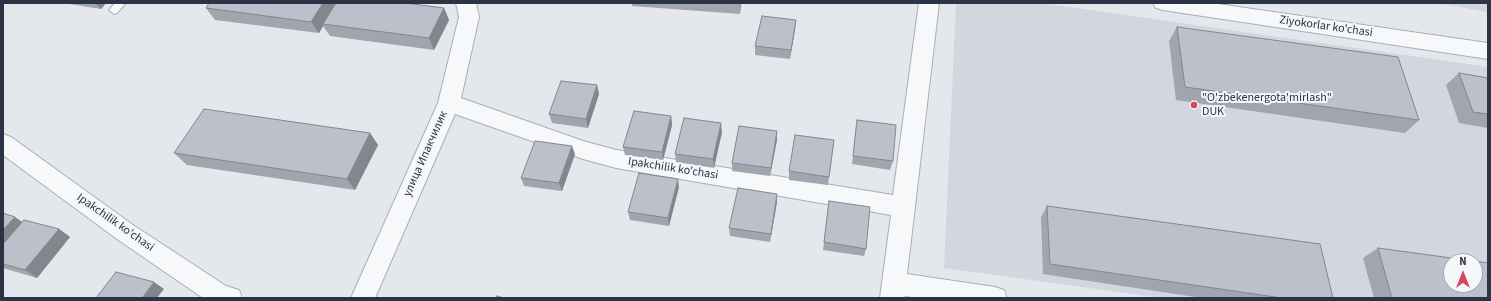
<!DOCTYPE html>
<meta charset="utf-8">
<style>
body{margin:0}
#map{position:relative;width:1491px;height:301px;overflow:hidden;background:#e4e7ec;font-family:"Source Sans 3",sans-serif}
canvas{display:block}
.frame{position:absolute;inset:0;border:4px solid #2b3445;pointer-events:none}
.north{position:absolute;left:1443px;top:253px;width:40px;height:40px;box-sizing:border-box;background:#f4f6f9;border:1px solid #a4a8b1;border-radius:50%;rotate:0deg;font-size:11px;font-weight:700;line-height:16px;text-align:center;color:#2b3445}
.north::after{content:'';display:block;margin:auto;width:14px;height:18px;background:#d1495b;clip-path:polygon(50% 0,100% 100%,50% 72%,0 100%)}
</style>
<div id="map">
<canvas width="1491" height="301"></canvas>
<div class="frame"></div>
<div class="north">N</div>
</div>
<script>
const context = document.querySelector('canvas').getContext('2d');
context.lineJoin = 'round';
function paint(path, color) {
  context.fillStyle = color;
  context.fill(path, 'evenodd');
}
function shape(rows) {
  const path = new Path2D();
  for (const r of rows) {
    path.moveTo(r[0], r[1]);
    for (let i = 2; i < r.length; i += 2) path.lineTo(r[i], r[i + 1]);
  }
  return path;
}
function stroke(path, color, width, dash) {
  context.strokeStyle = color;
  context.lineWidth = width;
  context.lineCap = dash ? 'butt' : 'round';
  context.setLineDash(dash || []);
  context.stroke(path);
}
function drawText(font, color, halo, rows, align = 'center') {
  context.font = font + ' "Source Sans 3",sans-serif';
  context.lineWidth = 4;
  context.setLineDash([]);
  context.textBaseline = 'middle';
  context.strokeStyle = halo;
  context.fillStyle = color;
  for (const [text, x, y, turn = 0] of rows) {
    context.save();
    context.translate(x, y);
    context.rotate((+turn || 0) * Math.PI / 180);
    context.textAlign = isNaN(turn) ? turn : align;
    if (halo) context.strokeText(text, 0, 0);
    context.fillText(text, 0, 0);
    context.restore();
  }
}
const built = shape([
 [956,3,1042,3,1488,67,1488,298,1162,298,944,268],
 [1451,261,1475,261,1475,285,1451,285],
 [1436,3,1488,3,1488,12]
]);
const lane = shape([
 [115,3,126,3,117,13,114,14,109,10,115,3]
]);
const street = shape([
 [456,3,476,3,479,17,461,98,583,141,616,150,893,195,919,3,939,3,907,274,995,287,1004,290,1007,298,919,298,905,296,904,298,880,298,891,215,616,168,583,159,455,114,375,298,351,298,438,103,459,17,456,3],
 [1153,3,1211,3,1488,43,1488,59,1163,10,1156,8,1153,3],
 [3,134,11,137,133,225,226,286,239,290,242,298,203,298,117,239,3,155,3,134]
]);
const wall = shape([
 [63,3,106,3,101,9],
 [632,3,741,3,740,14,632,6],
 [206,8,444,8,449,20,434,50,330,36,323,26,319,33,215,20],
 [796,20,795,29,790,59,755,55,755,46],
 [1177,27,1419,120,1405,133,1176,100,1169,41],
 [1459,73,1488,78,1488,128,1459,123,1446,85],
 [597,85,599,94,588,128,552,123,549,114],
 [671,116,672,125,663,160,625,155,623,147],
 [857,120,893,161,890,170,852,164,856,128],
 [777,131,777,140,770,176,732,171,732,163],
 [722,132,714,168,676,162,675,154],
 [370,133,378,145,355,190,187,165,174,153],
 [834,140,828,185,789,180,789,171],
 [575,154,562,191,524,186,521,178],
 [679,187,669,226,630,220,628,212],
 [777,194,777,202,770,242,730,236,729,228],
 [829,201,866,249,864,256,823,250],
 [1047,206,1333,298,1202,298,1043,274,1041,217],
 [3,213,15,217,22,222,59,229,70,237,37,278,3,268],
 [1378,248,1488,298,1374,298,1363,258]
]);
const shadedWall = shape([
 [95,3,106,3,101,9],
 [323,3,336,3,323,24,323,26,319,33,311,22],
 [740,3,741,3,740,14],
 [444,8,449,20,434,50,429,38],
 [796,20,795,29,790,59,791,50],
 [597,85,599,94,588,128,586,119],
 [671,116,672,125,663,160,662,152],
 [721,123,722,132,714,168,713,159],
 [777,131,777,140,770,176,771,168],
 [370,133,378,145,355,190,347,179],
 [572,146,575,154,562,191,559,183],
 [678,179,679,187,669,226,668,218],
 [777,194,777,202,770,242,771,234],
 [15,217,26,225,3,252,3,230],
 [59,229,70,237,37,278,25,270],
 [154,282,164,289,157,298,142,298]
]);
const building = shape([
 [209,3,323,3,311,22,206,8,209,3],
 [336,3,405,3,444,8,429,38,323,24,336,3],
 [762,16,796,20,791,50,755,46,762,16],
 [1177,27,1398,57,1419,120,1185,87,1177,27],
 [1459,73,1488,78,1488,114,1473,112,1459,73],
 [561,81,597,85,586,119,549,114,561,81],
 [204,109,370,133,347,179,174,153,204,109],
 [634,111,671,116,662,152,623,147,634,111],
 [684,118,721,123,713,159,675,154,684,118],
 [857,120,896,125,893,161,853,156,857,120],
 [739,126,777,131,771,168,732,163,739,126],
 [795,135,834,140,829,177,789,171,795,135],
 [535,141,572,146,559,183,521,178,535,141],
 [639,173,678,179,668,218,628,212,639,173],
 [738,188,777,194,771,234,729,228,738,188],
 [829,201,870,207,866,249,824,242,829,201],
 [1047,206,1320,244,1333,298,1282,298,1050,264,1047,206],
 [3,213,15,217,3,230,3,213],
 [24,220,59,229,25,270,3,264,3,244,24,220],
 [1378,248,1473,261,1451,261,1451,285,1475,285,1475,261,1488,263,1488,298,1392,298,1378,248],
 [116,272,154,282,142,298,96,298,116,272],
 [497,296,504,298,496,298,497,296]
]);
const markers = [
 [1194,105,4,"#d1495b"]
];
const streetNames = [
 ["Ziyokorlar ko'chasi",1326,27,8],
 ["улица Ипакчилик",426,154,-66],
 ["Ipakchilik ko'chasi",673,169,9],
 ["Ipakchilik ko'chasi",115,223,35]
];
const poiNames = [
 ["\"O'zbekenergota'mirlash\"",1202,98],
 ["DUK",1202,112]
];
paint(built, '#d2d6de');
stroke(lane, '#a9aeb7', 2);
stroke(street, '#a9aeb7', 2);
paint(lane, '#f7f8fa');
paint(street, '#f7f8fa');
paint(wall, '#a1a5ae');
paint(shadedWall, '#83868d');
paint(building, '#bbc0ca');
stroke(building, '#83868d', 1);
for (const [x, y, r, color] of markers) {
  const dot = new Path2D();
  dot.arc(x, y, r, 0, 2 * Math.PI);
  context.fillStyle = color;
  context.fill(dot);
  stroke(dot, '#f4f6f9', 1.5);
}
drawText('12px', '#2b3445', '#f4f6f9', streetNames);
drawText('12px', '#2b3445', '#f4f6f9', poiNames, 'left');
</script>
